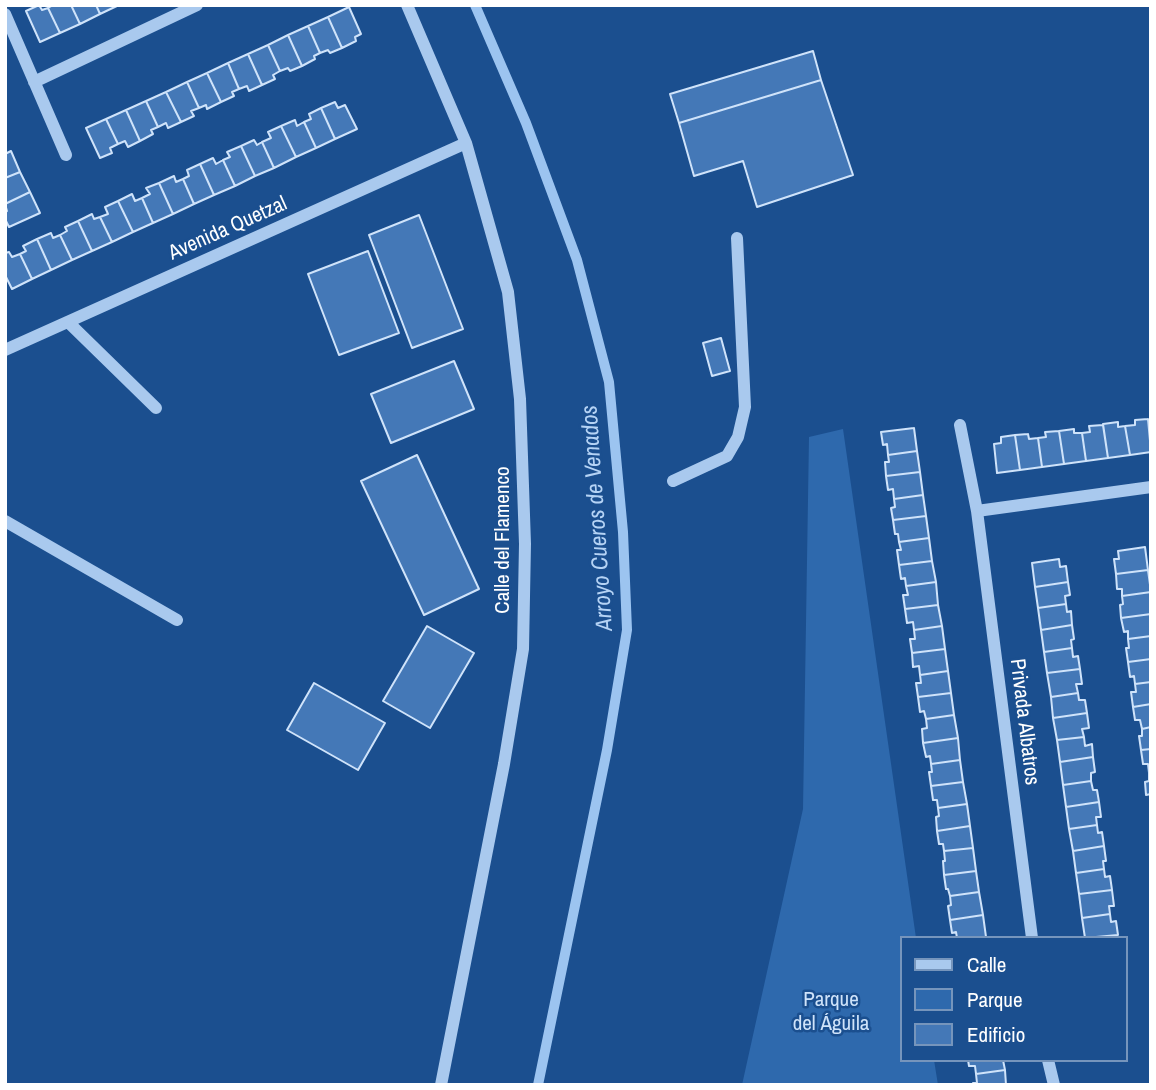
<!DOCTYPE html>
<meta charset="utf-8">
<style>
body{margin:0}
#map{position:relative;width:1156px;height:1090px;overflow:hidden;background:#1b4f8f;font-family:"Archivo Narrow",sans-serif}
canvas{display:block}
.frame{position:absolute;inset:0;border:7px solid #fff;pointer-events:none}
.legend{position:absolute;left:900px;top:936px;width:228px;height:126px;box-sizing:border-box;background:#1b4f8f;border:2px solid #7695bc;margin:0;padding:9px 12px;list-style:none;font-size:21px;color:#fff}
.legend li{display:flex;align-items:center;gap:14px;height:35px}
.legend b{width:35px;border:2px solid #7695bc}
</style>
<div id="map">
<canvas width="1156" height="1090"></canvas>
<div class="frame"></div>
<ul class="legend">
<li><b style="height:9px;background:#a9c9ee"></b>Calle</li>
<li><b style="height:19px;background:#2e69ad"></b>Parque</li>
<li><b style="height:19px;background:#4478b7"></b>Edificio</li>
</ul>
</div>
<script>
const context = document.querySelector('canvas').getContext('2d');
context.lineJoin = 'round';
function paint(path, color) {
  context.fillStyle = color;
  context.fill(path, 'evenodd');
}
function shape(rows) {
  const path = new Path2D();
  for (const r of rows) {
    path.moveTo(r[0], r[1]);
    for (let i = 2; i < r.length; i += 2) path.lineTo(r[i], r[i + 1]);
  }
  return path;
}
function stroke(path, color, width, dash) {
  context.strokeStyle = color;
  context.lineWidth = width;
  context.lineCap = dash ? 'butt' : 'round';
  context.setLineDash(dash || []);
  context.stroke(path);
}
function drawText(font, color, halo, rows, align = 'center') {
  context.font = font + ' "Archivo Narrow",sans-serif';
  context.lineWidth = 5;
  context.setLineDash([]);
  context.textBaseline = 'middle';
  context.strokeStyle = halo;
  context.fillStyle = color;
  for (const [text, x, y, turn = 0] of rows) {
    context.save();
    context.translate(x, y);
    context.rotate((+turn || 0) * Math.PI / 180);
    context.textAlign = isNaN(turn) ? turn : align;
    if (halo) context.strokeText(text, 0, 0);
    context.fillText(text, 0, 0);
    context.restore();
  }
}
const green = shape([
 [843,429,916,938,902,938,902,1060,934,1060,938,1085,742,1085,803,809,809,437]
]);
const stream = shape([
 [475,5,526,123,577,260,609,382,623,532,627,630,607,750,538,1085]
]);
const building = shape([
 [39,5,42,10,48,8,60,33,40,42,26,11,39,5],
 [53,5,71,5,80,24,60,33,48,8,53,5],
 [71,5,96,5,100,14,80,24,71,5],
 [96,5,119,5,100,14,96,5],
 [349,7,361,34,355,37,356,41,342,48,328,17,349,7],
 [328,17,342,48,330,53,328,50,320,53,308,26,328,17],
 [308,26,320,53,314,56,315,59,302,66,288,35,308,26],
 [288,35,302,66,290,71,288,68,280,71,268,45,288,35],
 [268,45,280,71,273,75,275,79,262,85,248,54,268,45],
 [813,51,821,80,679,123,670,94,813,51],
 [248,54,262,85,249,91,247,86,239,89,228,63,248,54],
 [228,63,239,89,232,92,234,96,221,102,207,73,228,63],
 [207,73,221,102,207,109,206,105,199,108,187,82,207,73],
 [821,80,853,175,757,207,743,161,694,176,679,123,821,80],
 [187,82,199,108,191,111,194,116,181,122,166,92,187,82],
 [166,92,181,122,168,128,166,123,158,127,146,101,166,92],
 [146,101,158,127,151,130,153,134,140,141,126,110,146,101],
 [335,102,338,108,345,105,357,129,335,139,321,108,335,102],
 [321,108,335,139,316,148,304,122,311,119,309,114,321,108],
 [126,110,140,141,128,147,125,141,118,144,106,119,126,110],
 [106,119,118,144,110,148,112,153,100,158,86,128,106,119],
 [295,120,297,126,304,122,316,148,296,157,281,126,295,120],
 [281,126,296,157,274,168,262,142,271,138,268,132,281,126],
 [254,140,257,145,262,142,274,168,255,176,241,146,254,140],
 [241,146,255,176,235,186,223,160,230,157,227,152,241,146],
 [11,151,20,172,5,178,5,154,11,151],
 [213,158,216,164,223,160,235,186,214,195,200,164,213,158],
 [200,164,214,195,194,204,183,179,189,176,187,170,200,164],
 [20,172,30,192,5,204,5,178,20,172],
 [174,176,176,182,183,179,194,204,173,214,159,183,174,176],
 [159,183,173,214,153,223,142,198,150,194,146,188,159,183],
 [30,192,40,213,9,227,5,219,5,212,7,211,5,204,30,192],
 [132,194,135,201,142,198,153,223,133,232,118,201,132,194],
 [118,201,133,232,112,242,100,217,108,214,105,207,118,201],
 [92,214,94,219,100,217,112,242,92,251,78,221,92,214],
 [419,215,463,329,412,348,369,235,419,215],
 [78,221,92,251,72,260,60,235,67,231,65,227,78,221],
 [51,233,53,238,60,235,72,260,51,270,37,239,51,233],
 [37,239,51,270,32,279,20,254,26,251,23,246,37,239],
 [368,251,399,333,339,355,308,274,368,251],
 [9,252,12,257,20,254,32,279,12,289,5,275,5,253,9,252],
 [721,338,730,371,712,376,703,343,721,338],
 [454,361,474,409,391,443,371,394,454,361],
 [1148,419,1151,452,1130,455,1125,426,1135,425,1135,420,1148,419],
 [1118,422,1118,427,1125,426,1130,455,1108,458,1103,424,1118,422],
 [1103,425,1108,458,1086,461,1082,433,1090,432,1089,426,1103,425],
 [914,428,917,451,888,455,887,444,883,445,881,432,914,428],
 [1074,429,1074,433,1082,433,1086,461,1064,464,1059,431,1074,429],
 [1059,431,1064,464,1042,467,1038,438,1046,437,1045,432,1059,431],
 [1028,434,1029,439,1038,438,1042,467,1020,470,1015,435,1028,434],
 [1015,435,1020,470,997,473,994,444,1001,443,1001,437,1015,435],
 [917,451,920,472,886,476,885,462,889,462,888,455,917,451],
 [417,455,479,589,424,615,361,481,417,455],
 [920,472,923,495,894,499,893,489,888,490,886,476,920,472],
 [923,495,926,516,893,520,891,508,895,507,894,499,923,495],
 [926,516,929,538,899,542,898,534,895,534,893,520,926,516],
 [929,538,932,561,899,565,897,550,901,550,899,542,929,538],
 [1145,547,1148,570,1116,574,1114,559,1119,559,1118,551,1145,547],
 [1059,559,1060,567,1066,566,1068,582,1035,587,1032,563,1059,559],
 [932,561,936,582,906,586,905,578,901,579,899,565,932,561],
 [1148,570,1151,592,1122,596,1122,589,1117,589,1116,574,1148,570],
 [936,582,938,605,905,609,903,595,908,595,906,586,936,582],
 [1068,582,1070,595,1065,596,1066,604,1038,608,1035,587,1068,582],
 [1151,592,1151,614,1121,618,1120,605,1123,604,1122,596,1151,592],
 [1066,604,1067,612,1071,611,1072,625,1041,630,1038,608,1066,604],
 [938,605,942,626,914,630,913,622,907,623,905,609,938,605],
 [1151,614,1151,636,1128,639,1128,631,1124,632,1121,618,1151,614],
 [1072,625,1074,639,1071,640,1072,648,1044,652,1041,630,1072,625],
 [427,626,474,653,430,728,383,701,427,626],
 [942,626,945,649,912,653,910,639,915,639,914,630,942,626],
 [1151,636,1151,659,1128,662,1126,648,1129,648,1128,639,1151,636],
 [1072,648,1073,657,1078,656,1080,669,1047,673,1044,652,1072,648],
 [945,649,948,671,920,675,919,666,913,667,912,653,945,649],
 [1151,659,1151,682,1135,684,1134,676,1130,677,1128,662,1151,659],
 [1080,669,1082,684,1076,684,1078,693,1051,697,1047,673,1080,669],
 [948,671,951,693,918,697,916,683,921,683,920,675,948,671],
 [1151,682,1151,704,1133,707,1131,692,1136,692,1135,684,1151,682],
 [314,683,385,723,358,770,287,730,314,683],
 [951,693,954,715,926,719,924,711,920,712,918,697,951,693],
 [1078,693,1079,700,1085,700,1087,713,1053,718,1051,697,1078,693],
 [1151,704,1151,727,1142,729,1140,720,1135,720,1133,707,1151,704],
 [1087,713,1089,728,1082,729,1084,737,1057,740,1053,718,1087,713],
 [954,715,958,738,923,743,922,729,927,728,926,719,954,715],
 [1151,727,1151,749,1141,750,1139,736,1142,736,1142,729,1151,727],
 [1084,737,1085,746,1092,744,1093,757,1060,762,1057,740,1084,737],
 [958,738,960,760,931,764,930,756,926,757,923,743,958,738],
 [1151,749,1151,772,1149,773,1148,764,1143,764,1141,750,1151,749],
 [1093,757,1095,772,1091,773,1091,781,1063,785,1060,762,1093,757],
 [960,760,963,782,931,786,929,772,932,772,931,764,960,760],
 [1151,772,1151,794,1146,795,1145,782,1149,781,1149,773,1151,772],
 [1091,781,1093,790,1097,790,1099,802,1066,807,1063,785,1091,781],
 [963,782,967,804,938,808,937,800,933,800,931,786,963,782],
 [1099,802,1101,817,1096,817,1097,825,1069,829,1066,807,1099,802],
 [967,804,970,826,937,831,936,817,939,816,938,808,967,804],
 [1097,825,1098,833,1102,832,1104,846,1073,851,1069,829,1097,825],
 [970,826,973,848,944,851,943,844,939,844,937,831,970,826],
 [1104,846,1106,861,1103,861,1104,869,1076,873,1073,851,1104,846],
 [973,848,976,871,944,875,943,861,945,861,944,851,973,848],
 [1104,869,1105,877,1110,876,1112,890,1079,894,1076,873,1104,869],
 [976,871,979,892,950,896,948,889,946,889,944,875,976,871],
 [1112,890,1114,906,1109,906,1110,914,1082,918,1079,894,1112,890],
 [979,892,983,915,950,920,948,906,951,905,950,896,979,892],
 [1110,914,1111,922,1116,921,1118,935,1085,938,1082,918,1110,914],
 [983,915,986,937,957,938,956,932,952,933,950,920,983,915],
 [968,1060,1003,1060,1005,1070,976,1074,975,1066,969,1066,968,1060],
 [1005,1070,1006,1085,973,1085,973,1083,977,1083,976,1074,1005,1070]
]);
const minor = shape([
 [407,5,466,143,508,292,520,399,525,544,523,649,504,764,441,1085],
 [5,14,66,155],
 [34,82,197,5],
 [68,322,156,408],
 [5,350,466,143],
 [960,425,977,511,1032,938],
 [673,481,727,456,738,437,745,407,737,238],
 [977,511,1151,487],
 [5,521,177,620],
 [1048,1060,1054,1085]
]);
const streetNames = [
 ["Avenida Quetzal",228,229,-24],
 ["Calle del Flamenco",503,540,-90],
 ["Privada Albatros",1024,722,83]
];
const parkNames = [
 ["Parque",831,1000],
 ["del Águila",831,1024]
];
const waterNames = [
 ["Arroyo Cueros de Venados",598,518,-94]
];
paint(green, '#2e69ad');
stroke(stream, '#9cc4f0', 10);
paint(building, '#4478b7');
stroke(building, '#cfe3fa', 2);
stroke(minor, '#a9c9ee', 12);
drawText('21px', '#fff', '#1b4f8f', streetNames);
drawText('21px', '#cfe3fa', '#1b4f8f', parkNames);
drawText('italic 23px', '#b5d3f5', '#1b4f8f', waterNames);
</script>
